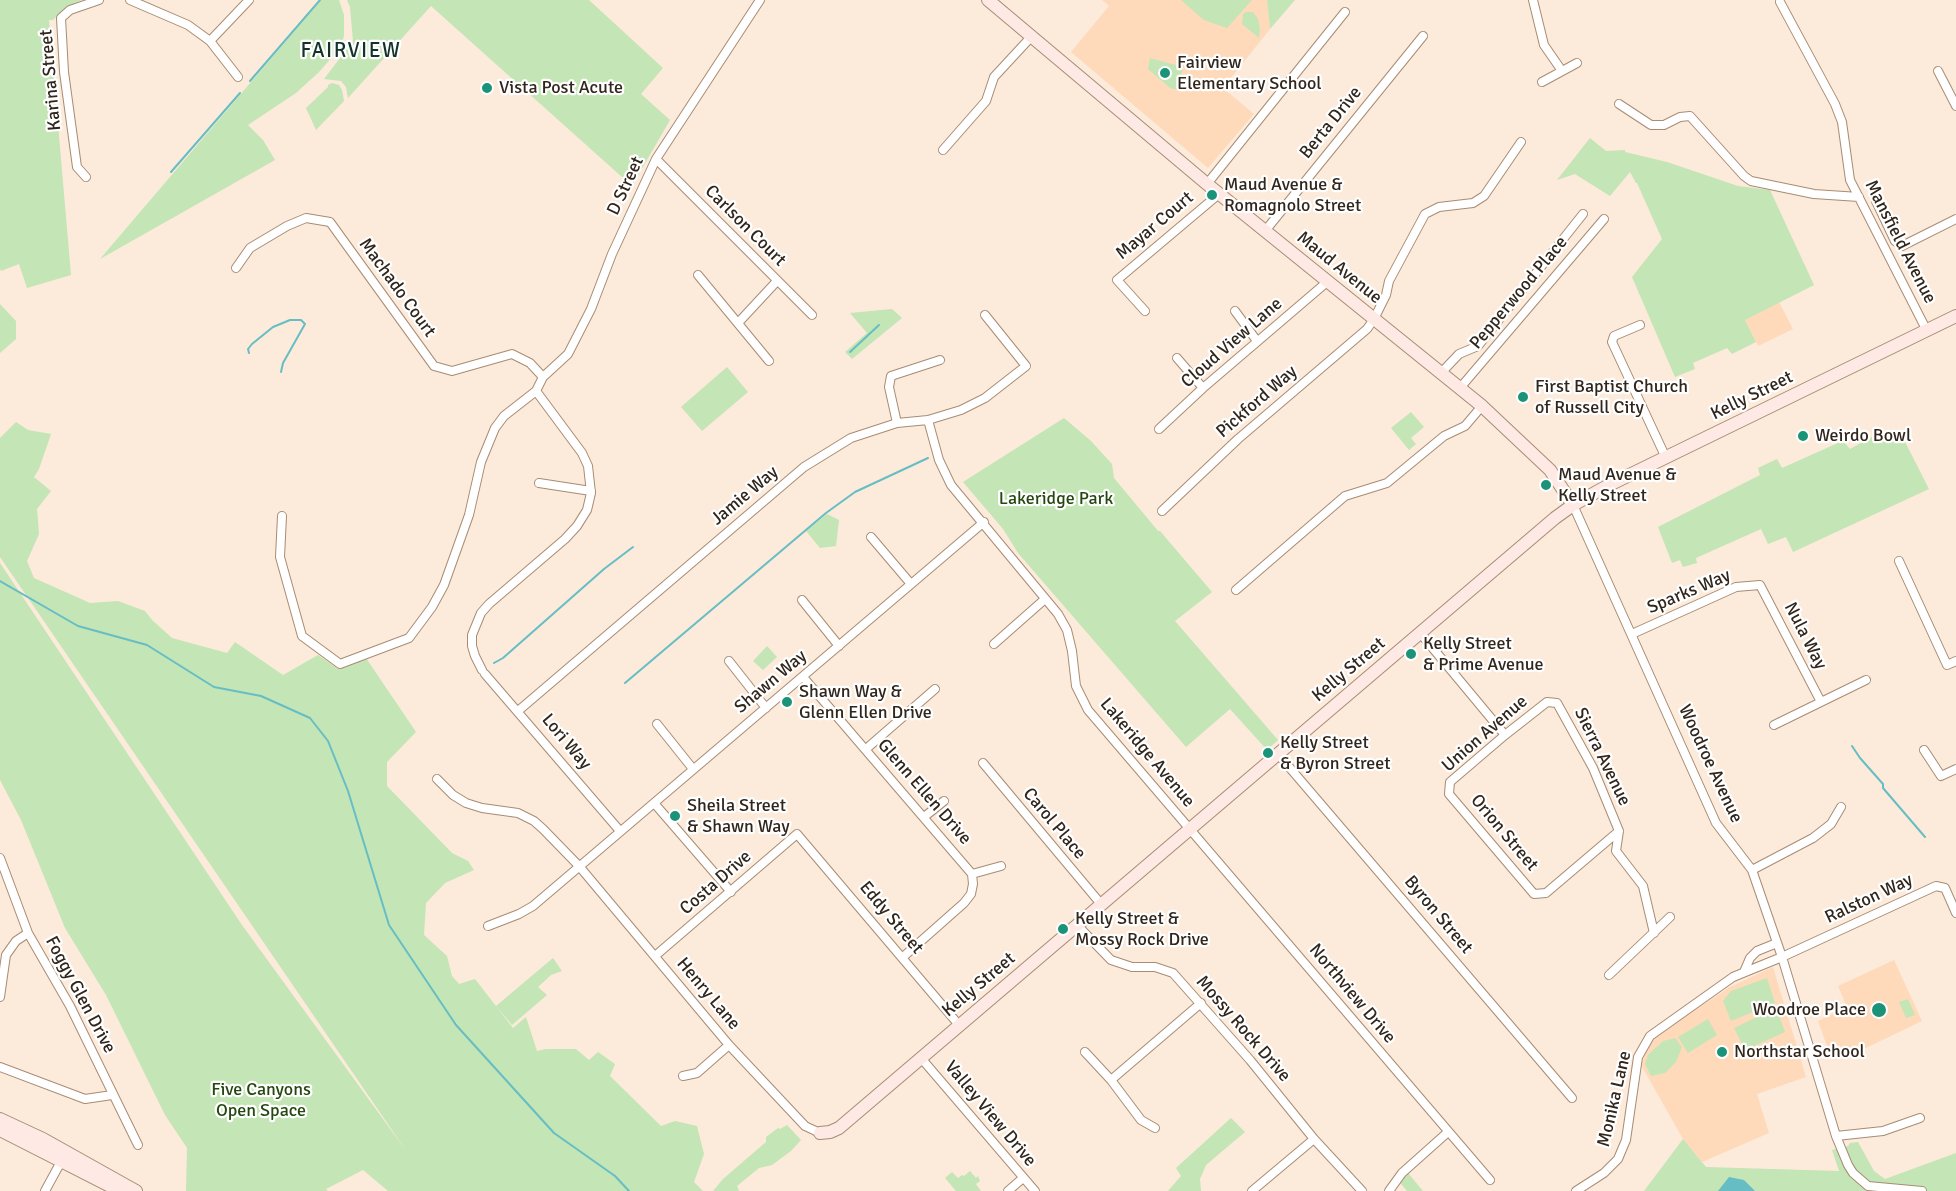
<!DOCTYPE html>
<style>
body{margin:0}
canvas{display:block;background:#fceada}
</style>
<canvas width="1956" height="1191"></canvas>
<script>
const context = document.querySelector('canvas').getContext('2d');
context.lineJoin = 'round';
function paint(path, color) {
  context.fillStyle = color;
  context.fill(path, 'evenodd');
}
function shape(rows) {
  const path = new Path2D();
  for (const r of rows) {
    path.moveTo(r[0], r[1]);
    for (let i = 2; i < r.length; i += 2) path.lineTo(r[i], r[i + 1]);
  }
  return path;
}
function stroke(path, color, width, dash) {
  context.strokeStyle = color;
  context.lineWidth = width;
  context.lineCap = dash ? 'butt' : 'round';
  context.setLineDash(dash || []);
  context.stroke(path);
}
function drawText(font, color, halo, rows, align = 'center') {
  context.font = font + ' Signika,sans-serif';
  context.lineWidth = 4.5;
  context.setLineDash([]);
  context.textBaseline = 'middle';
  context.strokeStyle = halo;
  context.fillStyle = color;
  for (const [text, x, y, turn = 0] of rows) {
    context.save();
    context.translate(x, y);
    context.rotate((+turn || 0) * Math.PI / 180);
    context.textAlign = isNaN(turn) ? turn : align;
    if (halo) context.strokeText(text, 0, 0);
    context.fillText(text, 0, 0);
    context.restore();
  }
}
const built = shape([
 [1102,0,1267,0,1270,29,1223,88,1254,114,1208,168,1071,52,1109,6],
 [1779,302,1793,329,1758,346,1745,320],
 [1894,960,1922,1021,1845,1058,1832,1060,1818,1021,1847,1007,1838,986],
 [1773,967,1806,1077,1757,1094,1769,1133,1702,1162,1683,1139,1641,1065,1651,1039,1730,987]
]);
const green = shape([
 [0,0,82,0,66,7,53,20,49,20,71,275,27,288,19,264,1,271,0,269],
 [321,0,339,0,344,15,344,36,340,48,319,72,296,93,248,125,263,140,275,160,100,259],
 [347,0,589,0,663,68,641,94,670,120,632,186,431,6,348,98,346,87,341,81,324,79,353,41,350,7],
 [1181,0,1252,0,1227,28,1204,20],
 [1267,0,1295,0,1270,29],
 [1246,12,1253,12,1258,19,1260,29,1259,38,1242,24,1243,14],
 [1150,58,1183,67,1178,90,1170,88,1148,69],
 [332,83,339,85,342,90,344,101,316,130,306,108,328,87,328,85],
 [1590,138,1606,151,1625,150,1625,152,1667,162,1738,186,1770,190,1814,285,1745,320,1756,342,1732,354,1727,348,1693,363,1695,369,1675,377,1632,277,1662,239,1637,183,1636,183,1630,172,1610,196,1575,174,1557,180],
 [0,304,16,321,16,339,0,353],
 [892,309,902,318,852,359,845,352,867,333,850,313],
 [727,367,748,392,702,431,681,407],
 [1411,412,1424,427,1411,438,1416,444,1409,450,1391,428],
 [1064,418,1091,441,1112,464,1114,478,1158,531,1160,531,1212,592,1175,621,1278,740,1267,750,1230,709,1186,747,1018,553,1003,529,963,482],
 [16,422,28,430,51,434,39,469,34,477,51,491,37,509,39,534,27,561,34,578,90,603,118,601,145,611,152,620,172,638,227,653,235,642,283,675,318,655,338,669,366,658,416,732,387,762,387,786,452,853,468,861,474,870,445,883,426,903,424,935,447,956,452,976,459,984,475,979,513,1028,526,1017,537,1051,546,1049,576,1049,589,1060,598,1052,615,1064,610,1076,661,1126,675,1121,697,1126,704,1154,694,1182,703,1191,388,1191,363,1170,326,1189,328,1191,186,1191,187,1148,165,1115,106,995,65,928,21,820,0,780,0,563,242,925,407,1152,0,557,0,438],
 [1833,429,1850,449,1875,435,1899,430,1929,489,1793,552,1786,537,1768,544,1761,529,1696,558,1697,563,1683,567,1680,560,1672,563,1658,527,1760,475,1758,468,1777,459,1782,468,1838,443],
 [827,514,839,520,836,546,820,548,806,531],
 [767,646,777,657,763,670,753,661],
 [553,958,562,971,551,975,538,987,547,995,512,1025,496,1006],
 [1767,978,1775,1003,1731,1021,1723,1001,1731,991],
 [1908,999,1915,1015,1906,1018,1899,1002],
 [1776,1008,1785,1032,1745,1050,1734,1028],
 [1708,1019,1717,1035,1688,1053,1678,1037],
 [1675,1038,1682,1047,1676,1062,1665,1073,1651,1076,1645,1064,1648,1055,1663,1041],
 [1231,1118,1245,1132,1206,1165,1200,1179,1201,1191,1168,1191,1181,1176,1176,1168],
 [787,1125,801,1140,791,1151,772,1165,759,1168,737,1186,739,1191,713,1191,723,1179,766,1142,766,1137,778,1128,780,1129],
 [1683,1139,1706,1167,1839,1171,1832,1150,1848,1146,1850,1143,1858,1142,1874,1171,1885,1179,1956,1153,1956,1191,1644,1191],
 [970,1171,976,1178,978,1176,980,1181,976,1184,981,1191,956,1191,945,1178,952,1172,958,1178,962,1175,964,1176],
 [1408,1173,1423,1191,1407,1191,1400,1183]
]);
const water = shape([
 [1729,1177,1744,1180,1755,1191,1718,1191]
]);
const stream = shape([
 [250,81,320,0],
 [171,172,240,93],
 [850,352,879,325],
 [249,353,248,349,252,344,273,327,290,320,301,320,305,324,283,363,281,372],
 [0,581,78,626,147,645,214,687,261,696,310,718,328,741,348,791,389,925,456,1025,554,1133,615,1176,629,1191],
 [494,663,503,658,604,569,633,547],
 [625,683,826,513,855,492,928,458],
 [1852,746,1860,758,1883,784,1883,788,1925,837]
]);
const street = shape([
 [130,0,188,25,210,41,238,77],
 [1533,0,1544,45,1562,71],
 [1780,2,1835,104,1842,122,1850,180,1927,331],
 [210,41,249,0],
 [1938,71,1956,106],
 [1542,82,1577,63],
 [1619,104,1651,125,1664,125,1680,117,1690,116,1744,176,1751,181,1814,194,1859,197],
 [943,150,986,101,994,77,1031,37],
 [656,159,812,315],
 [86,177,77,167,64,72,61,18,70,10,99,0],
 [1207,184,1345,12],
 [1876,201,1895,241,1902,246,1956,219],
 [1265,231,1423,36],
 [236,268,250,248,287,226,306,218,330,222,434,366,452,371,512,354,530,363,543,377],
 [698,275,769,361],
 [1145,311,1117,280,1219,194],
 [1235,311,1257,341],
 [738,323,777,281],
 [1640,325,1614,336,1612,342,1666,458],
 [1177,358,1203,388],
 [1441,373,1459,354,1478,346,1583,214],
 [1460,388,1604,219],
 [928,420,939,460,951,485,1058,614,1067,630,1072,651,1076,686,1088,710,1490,1180],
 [897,423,889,387,891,376,940,360],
 [1159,429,1203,388,1327,282],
 [539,483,591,491],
 [1573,505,1716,823,1752,870,1782,957,1836,1136,1848,1165,1853,1173,1868,1186,1922,1191],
 [1162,511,1238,439,1367,329,1374,319,1386,295,1389,281,1425,214,1439,207,1473,203,1484,196,1521,142],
 [282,516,280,557,302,636,340,664,409,638,432,607,444,585,469,515,481,462,495,428,504,416,536,391,543,377,568,354,591,309,612,254,656,159,760,0],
 [871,537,911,584],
 [1899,561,1947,665,1956,661],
 [1236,590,1345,496,1387,483,1444,436,1465,426,1482,406],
 [802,600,839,646],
 [1421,634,1505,735],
 [1632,634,1736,587,1760,585,1821,702],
 [994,644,1045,599],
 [729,661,766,708],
 [482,670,475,656,472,646,472,635,481,613,489,604,565,539,577,526,587,510,591,493,588,466,582,453,536,391],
 [485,674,620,831],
 [803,677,972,874],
 [518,711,804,467,851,438,897,423,928,420,961,410,985,398,1026,366,985,315],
 [657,724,693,769],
 [1774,725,1866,680],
 [866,749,935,689],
 [1924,750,1941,776,1956,769],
 [1278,754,1572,1098],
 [983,763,1101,904],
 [437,779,453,795,466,803,482,808,518,813,534,821,543,829,579,866,729,1045,805,1126,820,1133],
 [654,803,731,892],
 [924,817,944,801],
 [1619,831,1546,893,1534,894,1449,794,1450,782,1505,735,1547,702,1557,703,1593,768,1619,831,1616,851,1643,886,1654,933],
 [0,858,28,933,70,1006,138,1145],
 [1752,870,1813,838,1831,824,1841,807],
 [972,874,1001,866],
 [1077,925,1111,960,1132,967,1155,967,1173,973,1250,1060,1314,1139,1362,1191],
 [488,926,519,914,533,906,984,522],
 [655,956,797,834,959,1025],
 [903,957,964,903,971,894,973,884,972,874],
 [1744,972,1750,958,1757,951,1777,943],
 [1609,975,1670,917],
 [0,997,6,955,16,941,28,933],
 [1085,1052,1111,1080,1141,1120,1155,1128],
 [921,1058,1035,1191],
 [0,1067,85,1099,112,1095],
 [683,1076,697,1073,729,1045],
 [1111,1080,1201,1003],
 [1836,1136,1883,1131,1920,1118],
 [45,1191,63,1158],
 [1008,1191,1023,1178],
 [1252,1191,1314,1139],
 [1389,1191,1402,1173,1448,1132],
 [1576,1191,1604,1173,1618,1159,1626,1140,1638,1057,1650,1036,1733,977,1782,957,1936,886,1945,888,1956,913]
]);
const secondary = shape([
 [988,0,1207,184,1482,406,1550,470,1573,505],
 [0,1119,43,1139,136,1191],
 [0,1130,120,1191],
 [820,1133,830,1132,839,1128,1555,518,1573,505,1609,485,1956,316]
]);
const markers = [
 [1165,73,6,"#1b9378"],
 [487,88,6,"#1b9378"],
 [1212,195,6,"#1b9378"],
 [1523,397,6,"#1b9378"],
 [1803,436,6,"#1b9378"],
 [1546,485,6,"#1b9378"],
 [1411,654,6,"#1b9378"],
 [787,702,6,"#1b9378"],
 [1268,753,6,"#1b9378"],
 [675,816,6,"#1b9378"],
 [1063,929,6,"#1b9378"],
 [1879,1010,8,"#1b9378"],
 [1722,1052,6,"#1b9378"]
];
const poiNames = [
 ["Fairview",1177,63],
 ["Elementary School",1177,84],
 ["Vista Post Acute",499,88],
 ["Maud Avenue &",1224,185],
 ["Romagnolo Street",1224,206],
 ["First Baptist Church",1535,387],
 ["of Russell City",1535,408],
 ["Weirdo Bowl",1815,436],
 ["Maud Avenue &",1558,475],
 ["Kelly Street",1558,496],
 ["Kelly Street",1423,644],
 ["& Prime Avenue",1423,665],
 ["Shawn Way &",799,692],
 ["Glenn Ellen Drive",799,713],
 ["Kelly Street",1280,743],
 ["& Byron Street",1280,764],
 ["Sheila Street",687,806],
 ["& Shawn Way",687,827],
 ["Kelly Street &",1075,919],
 ["Mossy Rock Drive",1075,940],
 ["Woodroe Place",1866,1010,"right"],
 ["Northstar School",1734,1052]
];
const streetNames = [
 ["Karina Street",51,80,-95],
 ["Berta Drive",1331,123,-51],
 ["D Street",626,186,-65],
 ["Carlson Court",745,226,45],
 ["Mayar Court",1155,226,-40],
 ["Mansfield Avenue",1900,242,63],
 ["Maud Avenue",1339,268,39],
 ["Machado Court",397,288,54],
 ["Pepperwood Place",1519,293,-50],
 ["Cloud View Lane",1232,343,-41],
 ["Kelly Street",1752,396,-26],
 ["Pickford Way",1257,402,-41],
 ["Jamie Way",745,496,-40],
 ["Sparks Way",1689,592,-23],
 ["Nula Way",1805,636,63],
 ["Kelly Street",1349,670,-40],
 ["Shawn Way",771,682,-40],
 ["Union Avenue",1485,734,-41],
 ["Lori Way",566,742,50],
 ["Lakeridge Avenue",1147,753,50],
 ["Sierra Avenue",1602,757,64],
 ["Woodroe Avenue",1710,764,65],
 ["Glenn Ellen Drive",924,792,49],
 ["Carol Place",1054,824,50],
 ["Orion Street",1504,833,50],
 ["Costa Drive",716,883,-41],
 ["Ralston Way",1869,899,-25],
 ["Byron Street",1438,915,50],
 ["Eddy Street",891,918,50],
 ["Kelly Street",979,985,-40],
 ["Henry Lane",708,994,50],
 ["Northview Drive",1352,994,50],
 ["Foggy Glen Drive",80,995,62],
 ["Mossy Rock Drive",1243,1029,49],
 ["Monika Lane",1615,1099,-77],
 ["Valley View Drive",990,1114,50]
];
const parkNames = [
 ["Lakeridge Park",1056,499],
 ["Five Canyons",261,1090],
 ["Open Space",261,1111]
];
const quarterNames = [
 ["FAIRVIEW",351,51]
];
paint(built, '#fedabb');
paint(green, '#c4e5b5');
paint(water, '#66bec4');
stroke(stream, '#66bec4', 2);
stroke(street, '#a88c74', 10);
stroke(secondary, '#a88c74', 14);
stroke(street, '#fff', 8);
stroke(secondary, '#fee9e4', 12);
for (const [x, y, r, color] of markers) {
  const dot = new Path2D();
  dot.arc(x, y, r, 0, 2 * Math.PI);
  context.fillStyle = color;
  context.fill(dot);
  stroke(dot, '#fff', 2);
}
drawText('18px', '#31261c', '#fff', poiNames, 'left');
drawText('18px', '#31261c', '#fff', streetNames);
drawText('18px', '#264810', '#fff', parkNames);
context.letterSpacing = '1.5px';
drawText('21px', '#133229', '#fff', quarterNames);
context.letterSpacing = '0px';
</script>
